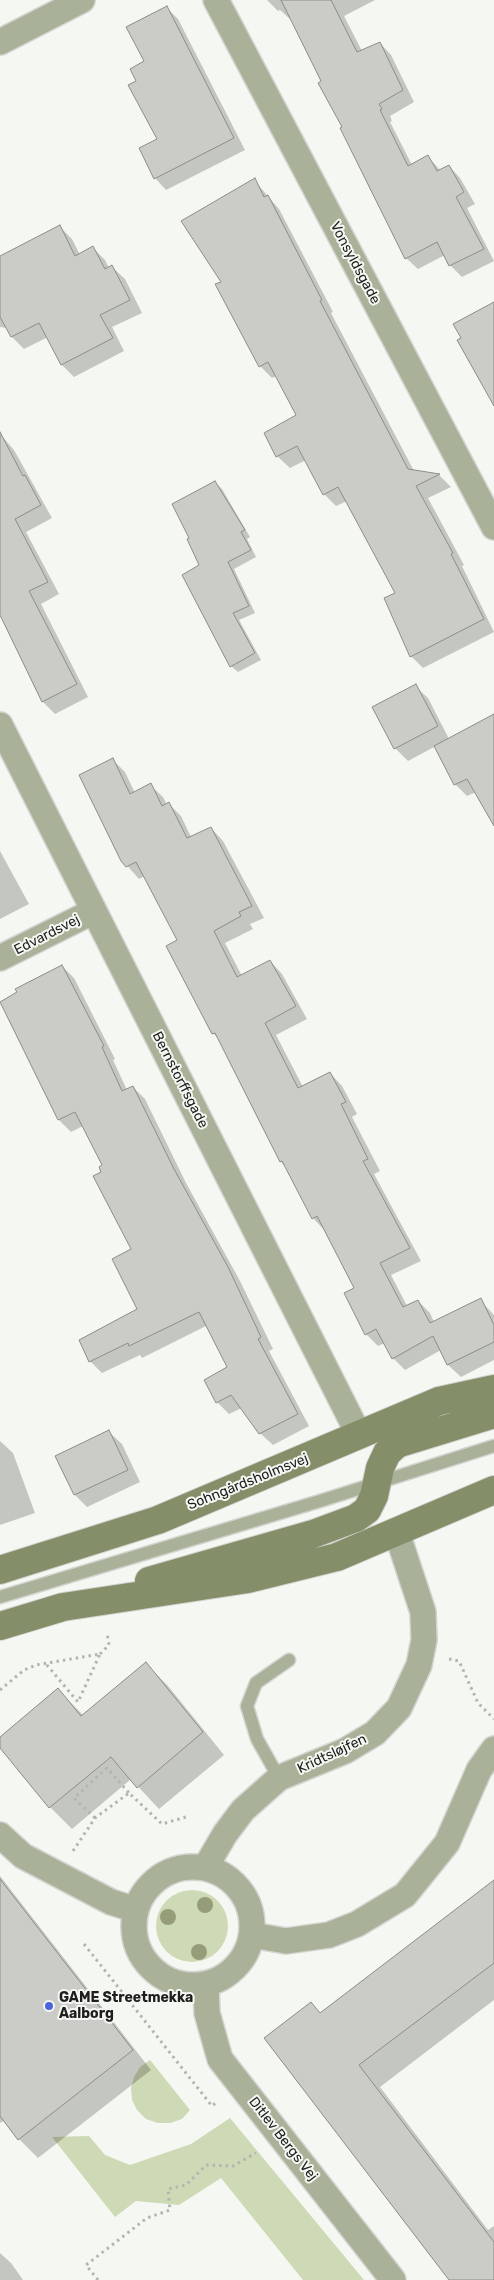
<!DOCTYPE html>
<meta charset="utf-8">
<style>
body{margin:0}
canvas{display:block;background:#f5f7f2}
</style>
<canvas width="494" height="2280"></canvas>
<script>
const context = document.querySelector('canvas').getContext('2d');
context.lineJoin = 'round';
function paint(path, color) {
  context.fillStyle = color;
  context.fill(path, 'evenodd');
}
function shape(rows) {
  const path = new Path2D();
  for (const r of rows) {
    if (r.length === 3) {
      path.moveTo(r[0] + r[2], r[1]);
      path.arc(r[0], r[1], r[2], 0, 2 * Math.PI);
      continue;
    }
    path.moveTo(r[0], r[1]);
    for (let i = 2; i < r.length; i += 2) path.lineTo(r[i], r[i + 1]);
  }
  return path;
}
function stroke(path, color, width, dash) {
  context.strokeStyle = color;
  context.lineWidth = width;
  context.lineCap = dash ? 'butt' : 'round';
  context.setLineDash(dash || []);
  context.stroke(path);
}
function drawText(font, color, halo, rows, align = 'center') {
  context.font = font + ' Rubik,sans-serif';
  context.lineWidth = 4;
  context.setLineDash([]);
  context.textBaseline = 'middle';
  context.strokeStyle = halo;
  context.fillStyle = color;
  for (const [text, x, y, turn = 0] of rows) {
    context.save();
    context.translate(x, y);
    context.rotate((+turn || 0) * Math.PI / 180);
    context.textAlign = isNaN(turn) ? turn : align;
    if (halo) context.strokeText(text, 0, 0);
    context.fillText(text, 0, 0);
    context.restore();
  }
}
const green = shape([
 [192,1926,36],
 [150,2060,190,2110,182,2119,170,2123,158,2123,146,2119,137,2110,132,2100,131,2088,134,2077,140,2067],
 [230,2118,364,2280,303,2280,221,2178,179,2205,136,2201,115,2217,52,2137,89,2136,105,2155,130,2165,191,2144]
]);
const shadow = shape([
 [267,0,375,0,344,16,362,51,380,43,391,55,414,102,390,116,392,121,390,122,412,165,428,157,441,171,449,166,460,178,475,204,467,208,494,261,462,277,450,265,445,255,418,269,406,258,292,19,291,20,280,10,278,11],
 [167,8,178,19,245,150,166,190,155,178,158,140,138,82],
 [254,180,279,209,333,312,331,313,414,471,439,475,451,487,428,498,464,565,462,566,494,632,423,668,411,656,396,593,347,501,336,506,324,494,306,460,290,468,277,456,265,434,298,415,277,376,272,378,260,366,223,282],
 [59,226,72,239,80,255,93,248,105,260,109,268,112,267,125,279,142,313,112,327,124,351,74,377,62,365,48,337,24,349,12,337,7,328,0,327,0,257],
 [0,434,14,450,52,518,26,532,59,594,41,604,88,697,55,714,43,702,0,613],
 [215,482,222,489,250,537,247,539,256,557,234,569,255,613,239,620,261,660,238,672,231,666,201,566],
 [415,686,428,698,449,739,494,716,494,825,476,792,467,796,455,784,436,746,408,761,395,748],
 [113,760,125,772,135,793,150,785,163,797,167,805,169,804,181,816,191,837,211,828,223,841,264,918,250,924,253,929,225,943,242,976,270,961,282,974,307,1019,276,1035,303,1087,330,1073,342,1086,357,1114,352,1117,380,1171,374,1174,421,1261,391,1275,407,1306,418,1301,430,1313,434,1322,480,1300,494,1315,494,1360,461,1377,448,1365,441,1350,405,1370,393,1358,385,1343,378,1346,366,1334,356,1288,325,1231,313,1218,286,1167,281,1162,219,1039,213,1033,179,941,145,876,139,879,122,860],
 [0,851,29,904,0,919],
 [62,966,74,978,115,1059,113,1060,127,1090,133,1087,145,1099,186,1183,240,1281,273,1349,269,1351,309,1426,273,1445,260,1433,242,1408,229,1414,217,1402,229,1368,208,1325,142,1358,140,1355,102,1373,90,1361,139,1310,133,1250,103,1172,104,1166,83,1126,71,1132,59,1120,1,1002],
 [109,1432,122,1444,140,1482,87,1507,75,1495],
 [0,1441,13,1453,35,1513,0,1525],
 [146,1664,168,1686,224,1755,159,1809,131,1779,72,1829,50,1807,0,1746,0,1738,58,1690,83,1715],
 [0,1876,151,2070,38,2158,19,2139,5,2120,0,2123],
 [494,1882,494,2000,380,2087,488,2230,494,2226,494,2280,450,2280,310,2003,321,2014],
 [0,2253,11,2263,23,2280,0,2280]
]);
const building = shape([
 [281,0,331,0,357,52,380,42,403,90,379,104,382,109,380,110,408,166,428,155,437,171,449,165,464,192,456,197,484,249,449,266,437,242,405,259,340,128,342,127,318,83,321,81,281,0],
 [167,6,234,138,154,179,139,148,157,139,128,85,136,81,130,69,144,61,126,27,167,6],
 [255,178,264,197,268,195,290,238,322,300,320,301,408,469,440,474,416,486,453,553,451,554,484,619,410,657,384,598,395,593,338,487,323,495,297,446,276,457,264,433,296,415,268,362,259,367,215,284,221,282,181,221,255,178],
 [60,225,75,256,93,246,105,269,112,265,130,300,100,315,113,338,61,365,39,323,11,337,0,317,0,256,60,225],
 [494,302,494,406,457,340,461,338,453,324,494,302],
 [0,432,23,476,25,475,41,505,15,519,48,582,29,591,77,684,42,702,0,615,0,432],
 [215,481,245,530,241,532,251,550,228,562,249,606,233,613,255,653,230,667,182,575,199,565,187,539,189,538,172,504,215,481],
 [416,684,438,726,394,749,372,707,416,684],
 [494,714,494,826,467,779,454,785,434,746,494,714],
 [113,758,130,794,151,783,162,806,169,802,187,838,211,827,252,906,239,912,241,916,214,931,237,977,270,960,296,1006,265,1023,298,1088,330,1072,346,1102,341,1104,368,1159,363,1161,410,1248,380,1263,403,1307,418,1300,430,1323,481,1298,494,1325,494,1342,447,1365,433,1336,392,1359,376,1329,365,1335,344,1293,354,1288,317,1216,312,1219,282,1161,280,1162,215,1033,212,1034,166,946,177,940,136,862,126,867,121,861,79,775,113,758],
 [62,965,104,1046,102,1047,122,1091,133,1086,174,1169,228,1267,261,1337,258,1339,298,1414,259,1434,231,1395,216,1403,204,1380,227,1367,199,1312,129,1346,128,1343,89,1362,79,1340,137,1309,112,1259,131,1249,93,1176,101,1172,99,1167,102,1165,75,1112,58,1120,0,1002,17,992,15,989,62,965],
 [109,1430,128,1470,74,1495,55,1456,109,1430],
 [146,1662,203,1732,137,1788,111,1757,49,1808,0,1748,0,1737,58,1688,81,1716,146,1662],
 [0,1879,133,2050,18,2140,0,2116,0,1879],
 [494,1880,494,1963,359,2065,494,2242,494,2280,449,2280,264,2038,311,2002,320,2013,494,1880]
]);
const path = shape([
 [100,1654,109,1645,107,1632],
 [449,1659,459,1661,478,1703,494,1719],
 [0,1690,24,1670,36,1665,100,1654,78,1702,46,1664],
 [95,1818,74,1798,107,1768,129,1793],
 [73,1851,95,1818,129,1793,162,1824,186,1817],
 [84,1944,212,2106,218,2101],
 [98,2280,86,2265,147,2218,170,2210,168,2189,186,2185,206,2165,233,2166,256,2153]
]);
const lane = shape([
 [0,1597,320,1501,494,1446],
 [279,1778,257,1739,247,1706,256,1683,289,1660]
]);
const street = shape([
 [216,0,494,527],
 [0,42,82,0],
 [0,725,359,1435],
 [0,958,94,911],
 [0,1835,23,1856,111,1902,136,1910],
 [193,1926,59],
 [205,1868,225,1834,243,1810,279,1778,345,1751,375,1733,399,1708,419,1665,424,1640,423,1612,397,1533],
 [252,1935,286,1941,329,1935,357,1924,405,1895,447,1843,479,1770,494,1749],
 [206,1984,207,2013,220,2059,393,2280]
]);
const secondary = shape([
 [0,1570,158,1520,439,1401,494,1389],
 [149,1581,313,1534,356,1518,367,1510,374,1496,380,1468,387,1453,397,1444,494,1414],
 [0,1626,63,1607,248,1579,337,1557,494,1490]
]);
const trees = [
 [205,1905],
 [168,1917],
 [199,1952]
];
const markers = [
 [49,2006,5,"#4e64d9"]
];
const streetNames = [
 ["Vonsyldsgade",355,263,62],
 ["Edvardsvej",47,935,-27],
 ["Bernstorffsgade",180,1080,63],
 ["Sohngårdsholmsvej",248,1482,-22],
 ["Kridtsløjfen",332,1754,-25],
 ["Ditlev Bergs Vej",283,2139,52]
];
const poiNames = [
 ["GAME Streetmekka",59,1998],
 ["Aalborg",59,2014]
];
paint(green, '#ced9b5');
paint(shadow, '#0003');
paint(building, '#cbccc8');
stroke(building, '#8c8d8a', 1);
stroke(lane, '#d3d4d0', 15);
stroke(street, '#d3d4d0', 28);
stroke(secondary, '#d3d4d0', 30);
stroke(path, '#b3b5b1', 3, [2.5, 4]);
stroke(lane, '#a9b198', 12);
stroke(street, '#a9b198', 25);
stroke(secondary, '#848f6a', 28);
context.fillStyle = '#959d78';
for (const [x, y] of trees) {
  context.beginPath();
  context.arc(x, y, 8, 0, 2 * Math.PI);
  context.fill();
}
for (const [x, y, r, color] of markers) {
  const dot = new Path2D();
  dot.arc(x, y, r, 0, 2 * Math.PI);
  context.fillStyle = color;
  context.fill(dot);
  stroke(dot, '#f5f7f2', 2);
}
drawText('14px', '#1e1e1d', '#f5f7f2', streetNames);
drawText('bold 14px', '#1e1e1d', '#f5f7f2', poiNames, 'left');
</script>
